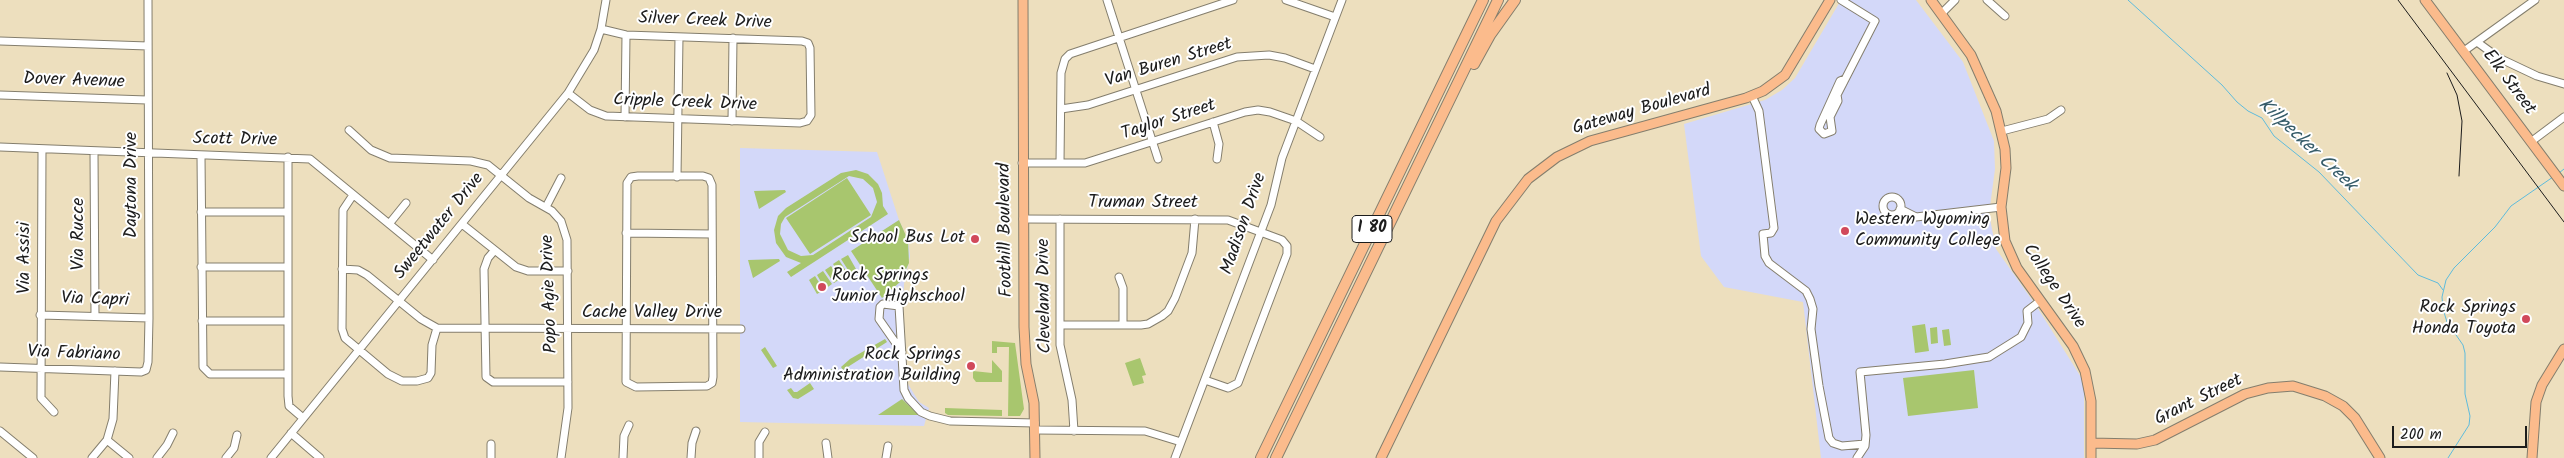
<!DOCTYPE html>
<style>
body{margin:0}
#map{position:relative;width:2564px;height:458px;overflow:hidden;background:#eddfbe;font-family:Kalam,sans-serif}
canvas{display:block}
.scale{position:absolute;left:2392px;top:426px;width:135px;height:22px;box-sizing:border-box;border:2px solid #1c1c1c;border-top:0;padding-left:6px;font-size:15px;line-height:18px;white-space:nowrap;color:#1c1c1c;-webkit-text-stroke:4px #fff;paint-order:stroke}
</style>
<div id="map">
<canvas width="2564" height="458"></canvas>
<div class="scale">200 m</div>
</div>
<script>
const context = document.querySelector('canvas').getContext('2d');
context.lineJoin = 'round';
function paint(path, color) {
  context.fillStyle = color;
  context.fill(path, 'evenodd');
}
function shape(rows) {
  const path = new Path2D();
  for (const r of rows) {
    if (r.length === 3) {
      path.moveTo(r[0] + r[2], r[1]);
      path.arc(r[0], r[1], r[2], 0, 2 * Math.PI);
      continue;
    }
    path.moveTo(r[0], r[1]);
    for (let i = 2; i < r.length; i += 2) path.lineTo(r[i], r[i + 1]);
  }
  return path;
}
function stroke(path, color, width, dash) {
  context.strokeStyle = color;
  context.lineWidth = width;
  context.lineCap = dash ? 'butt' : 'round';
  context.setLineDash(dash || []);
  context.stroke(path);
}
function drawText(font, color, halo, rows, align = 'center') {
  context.font = font + ' Kalam,sans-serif';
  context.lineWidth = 4;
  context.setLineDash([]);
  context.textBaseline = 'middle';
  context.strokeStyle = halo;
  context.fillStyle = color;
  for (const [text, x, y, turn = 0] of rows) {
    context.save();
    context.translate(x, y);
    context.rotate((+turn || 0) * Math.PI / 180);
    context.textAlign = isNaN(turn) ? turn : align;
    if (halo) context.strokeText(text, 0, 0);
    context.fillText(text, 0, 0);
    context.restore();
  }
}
const built = shape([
 [1841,0,1916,0,1963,62,1994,141,1995,169,1989,214,1996,249,2037,307,2084,382,2084,458,1821,458,1803,302,1724,287,1701,256,1684,124,1765,100,1782,90,1795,78],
 [740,148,877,152,899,220,908,240,910,256,904,284,903,307,908,384,919,402,929,408,924,426,740,422]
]);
const green = shape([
 [856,170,868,174,878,184,882,193,883,206,888,214,791,277,787,272,801,263,786,257,776,243,774,230,778,216,786,208,841,173],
 [849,176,863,179,873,188,877,202,871,217,813,255,801,256,788,250,780,234,781,224,785,217],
 [847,178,871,215,810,254,786,218],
 [785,190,786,192,759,209,754,191],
 [899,220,908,240,909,263,900,282,882,298,851,251],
 [848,255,856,269,850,273,841,259],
 [779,259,780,261,753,278,748,260],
 [839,260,848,274,842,278,833,264],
 [831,266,840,279,834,283,825,270],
 [823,271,832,284,825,289,817,275],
 [815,276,824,290,817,294,809,280],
 [1925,324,1929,351,1915,353,1912,326],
 [1937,327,1938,343,1931,344,1930,328],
 [1949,329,1951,345,1944,346,1942,330],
 [885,339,887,342,843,370,841,367,850,359],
 [992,341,1015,343,1024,409,1020,416,1008,416,1009,347,997,347,997,353,992,353],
 [765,347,777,366,773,368,761,350],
 [1140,358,1146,375,1142,376,1144,383,1133,386,1125,363],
 [992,360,1002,371,1002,382,976,382,973,378,973,371,992,373],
 [833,368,823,381,812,381],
 [1974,370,1978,408,1908,416,1903,378],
 [810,383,814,389,798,399,793,398,787,390,791,388,794,392,797,392],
 [902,399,919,415,878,415],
 [945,408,1002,410,1002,416,948,415,945,413]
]);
const stream = shape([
 [2128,0,2222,85,2237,102,2248,111,2262,118,2274,136,2319,172,2418,275,2438,283,2443,290],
 [2559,173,2564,169],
 [2448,458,2469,425,2470,416,2465,394,2465,353,2463,345,2447,322,2443,309,2442,297,2446,280,2454,268,2495,227,2511,206,2553,177]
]);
const minor = shape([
 [1107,0,1158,159],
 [1286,0,1335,17],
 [1841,0,1875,21,1837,95,1838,101,1830,117,1832,131,1824,134,1819,129,1820,125,1840,81,1845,79],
 [1987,0,2005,16],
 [1942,13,1955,0],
 [0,41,148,46],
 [2477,42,2499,58,2537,76,2564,84],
 [2464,51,2535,0],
 [568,93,590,110,606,116,800,123,807,121,811,115,810,48,808,43,802,41,626,35,601,29],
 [0,95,147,100],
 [1752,96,1759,111,1774,228,1771,233,1763,234,1765,256,1769,263,1806,291,1810,299,1813,309,1811,329,1819,386,1829,438,1833,443,1842,446,1865,444],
 [1061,109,1088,105,1237,57,1269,55,1285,58,1315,69],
 [625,117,626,35],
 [732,121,733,38],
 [1213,122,1219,144,1217,159],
 [349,130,371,150,390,158,471,161,488,165,529,198,552,211,561,221,567,240,568,408,561,458],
 [2002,131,2048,119,2061,110],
 [2532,141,2564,117],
 [0,147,310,159,433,260],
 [42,149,41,398,54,412],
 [94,151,95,316],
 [201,156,203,367,210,374,288,374],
 [288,157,288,396,289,406,303,418],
 [1022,163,1085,163,1245,112,1258,110,1270,112,1296,121,1320,137],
 [1060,163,1061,73,1065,59,1070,54,1233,0],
 [638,176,703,176,709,178,712,185,713,377,712,383,707,386,636,387,626,382,627,183,631,177,638,176],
 [677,177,679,37],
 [353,195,343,210,342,329,345,338,388,374,402,381,417,381,428,378,431,373,432,345,437,328],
 [1892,206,9],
 [546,207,561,178],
 [1900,209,1916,217,2001,207],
 [201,212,288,212],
 [1023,219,1228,220,1282,240,1287,246,1287,254,1238,383,1228,388,1205,380],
 [1060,219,1060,345,1072,400,1074,431],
 [389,224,406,203],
 [462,224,516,267,528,271,568,271],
 [626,233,712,234],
 [494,251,488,258,484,269,486,377,493,382,568,382],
 [201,267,288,267],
 [342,269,358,270,367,275,421,319,437,328,741,329],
 [1119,277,1123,288,1123,325],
 [40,315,149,318],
 [202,321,288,321],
 [1060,325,1141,325,1148,324,1162,316,1168,311,1175,298,1192,253,1195,219],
 [902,352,879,319,880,307,883,304,899,306,904,390,908,398,921,412,930,416,950,421,1035,423],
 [0,367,141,372,146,370,148,362,149,318,148,0],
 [1035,430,1145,431,1181,442],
 [0,431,33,458],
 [291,433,320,458],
 [107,440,129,458],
 [826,443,828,458],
 [491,444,491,458],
 [92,458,107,440,113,419,115,371],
 [157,458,167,445,173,433],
 [226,458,234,448,237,435],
 [271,458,568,93,594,50,601,29,606,0],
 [623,458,624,436,629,425],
 [691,458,692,443,696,431],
 [759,458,759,442,765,432],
 [886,458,888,446],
 [1175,458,1271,205,1282,158,1342,0],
 [1857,458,1865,446,1866,435,1860,372,1945,364,1989,357,2021,337,2028,323,2027,311,2040,301]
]);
const major = shape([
 [1023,0,1024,327,1026,364,1034,403,1035,458],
 [1931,0,1971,55,1996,111,2005,149,2006,168,2001,207,2005,241,2017,268,2073,346,2085,371,2091,401,2091,458],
 [2425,0,2564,186],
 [2092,443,2137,444,2155,440,2245,394,2268,388,2293,386,2325,396,2343,406,2355,418,2380,458],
 [1381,458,1496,221,1528,179,1557,157,1590,141,1746,98,1763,91,1785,75,1830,0],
 [2532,458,2536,402,2542,385,2564,349]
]);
const highway = shape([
 [1474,64,1490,35,1515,0],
 [1261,458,1483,0],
 [1276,458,1498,0]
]);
const rail = shape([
 [2398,0,2564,222],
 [2447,73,2457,95,2462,121,2459,176]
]);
const markers = [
 [1845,231,5,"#d1495b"],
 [975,239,5,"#d1495b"],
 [822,287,5,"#d1495b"],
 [2526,319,5,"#d1495b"],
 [971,366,5,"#d1495b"]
];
const shields = [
 [1372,229,40]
];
const shieldNames = [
 ["I 80",1372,229]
];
const streetNames = [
 ["Silver Creek Drive",705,22,2],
 ["Van Buren Street",1169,64,-17],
 ["Dover Avenue",74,82,2],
 ["Elk Street",2508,83,53],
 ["Cripple Creek Drive",685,104,2],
 ["Gateway Boulevard",1642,111,-16],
 ["Taylor Street",1169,121,-18],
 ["Scott Drive",235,141,1],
 ["Daytona Drive",133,185,-90],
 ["Truman Street",1143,204],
 ["Madison Drive",1245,224,-71],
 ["Sweetwater Drive",440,227,-51],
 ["Foothill Boulevard",1007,230,-91],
 ["Via Rucce",80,234,-90],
 ["Via Assisi",26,258,-90],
 ["College Drive",2053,287,56],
 ["Popo Agie Drive",551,294,-92],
 ["Cleveland Drive",1046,296,-91],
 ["Via Capri",95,301,2],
 ["Cache Valley Drive",652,314],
 ["Via Fabriano",74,355,2],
 ["Grant Street",2199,401,-26]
];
const poiNames = [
 ["Western Wyoming",1855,221,"left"],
 ["Community College",1855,242,"left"],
 ["School Bus Lot",965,239],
 ["Rock Springs",832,277,"left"],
 ["Junior Highschool",832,298,"left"],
 ["Rock Springs",2516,309],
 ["Honda Toyota",2516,330],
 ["Rock Springs",961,356],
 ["Administration Building",961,377]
];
const waterNames = [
 ["Killpecker Creek",2306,146,43]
];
paint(built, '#d3d8f9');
paint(green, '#a8c66e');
stroke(stream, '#5ebbdc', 1);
stroke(minor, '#847e6d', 9);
stroke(major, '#847e6d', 11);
stroke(highway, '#847e6d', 12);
stroke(minor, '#fff', 7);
stroke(major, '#fbbb8c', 9);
stroke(highway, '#fbbb8c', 10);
stroke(rail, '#1c1c1c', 1);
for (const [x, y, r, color] of markers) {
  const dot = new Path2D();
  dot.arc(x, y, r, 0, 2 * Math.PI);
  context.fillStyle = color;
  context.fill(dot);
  stroke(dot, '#fff', 2);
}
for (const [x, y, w] of shields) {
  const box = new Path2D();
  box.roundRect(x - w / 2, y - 13.5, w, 27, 4);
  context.fillStyle = '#fff';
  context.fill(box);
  stroke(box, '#1c1c1c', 1);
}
drawText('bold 16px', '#1c1c1c', null, shieldNames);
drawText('18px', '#1c1c1c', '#fff', streetNames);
drawText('18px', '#1c1c1c', '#fff', poiNames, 'right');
drawText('italic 19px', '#365c69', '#fff', waterNames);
</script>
